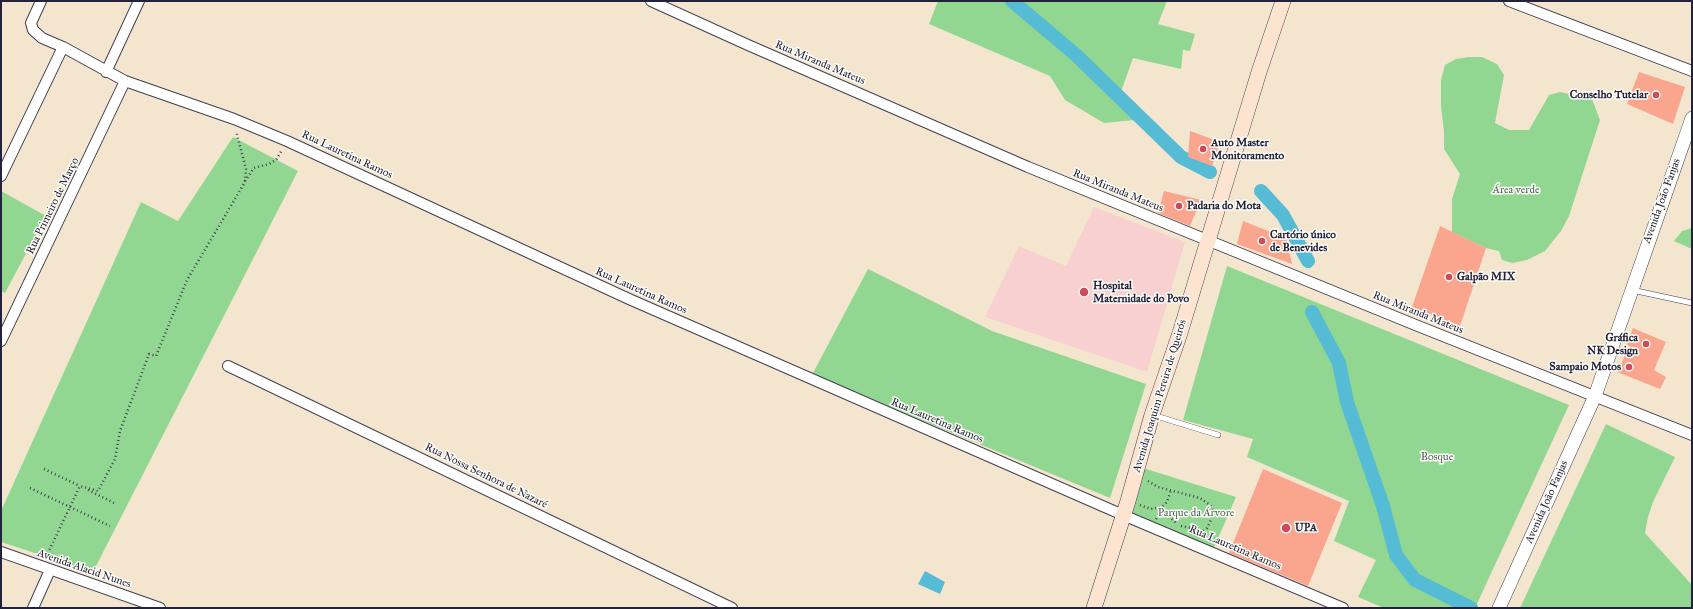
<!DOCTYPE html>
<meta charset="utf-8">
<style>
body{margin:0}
#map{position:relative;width:1693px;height:609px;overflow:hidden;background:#f4e6ce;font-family:"IM FELL Great Primer",serif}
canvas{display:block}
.frame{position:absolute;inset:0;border:2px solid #22223b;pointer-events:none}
</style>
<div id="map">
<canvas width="1693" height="609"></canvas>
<div class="frame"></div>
</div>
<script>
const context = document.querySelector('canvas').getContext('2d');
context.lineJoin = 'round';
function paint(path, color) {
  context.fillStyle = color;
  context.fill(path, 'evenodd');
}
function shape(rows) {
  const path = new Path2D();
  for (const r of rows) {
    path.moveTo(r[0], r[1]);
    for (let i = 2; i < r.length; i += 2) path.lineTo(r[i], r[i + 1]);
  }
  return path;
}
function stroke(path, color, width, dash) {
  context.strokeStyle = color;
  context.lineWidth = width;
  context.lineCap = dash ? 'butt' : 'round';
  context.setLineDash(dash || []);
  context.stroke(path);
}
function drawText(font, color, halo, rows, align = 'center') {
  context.font = font + ' "IM FELL Great Primer",serif';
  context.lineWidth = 3;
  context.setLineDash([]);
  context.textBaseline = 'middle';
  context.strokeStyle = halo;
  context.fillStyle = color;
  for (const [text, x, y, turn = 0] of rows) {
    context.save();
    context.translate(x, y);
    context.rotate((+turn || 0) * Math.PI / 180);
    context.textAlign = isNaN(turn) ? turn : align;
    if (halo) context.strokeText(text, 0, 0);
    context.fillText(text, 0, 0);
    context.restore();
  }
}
const built = shape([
 [1094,207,1185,242,1147,372,985,317,1019,246,1066,266]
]);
const green = shape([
 [938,1,1167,1,1158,24,1195,34,1190,51,1183,50,1181,69,1133,58,1118,100,1135,120,1104,123,1065,100,1050,76,929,24],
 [1469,57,1482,57,1497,64,1504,75,1495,123,1509,130,1529,130,1549,95,1560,92,1592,99,1600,120,1569,216,1561,231,1545,251,1527,260,1512,263,1502,260,1499,251,1486,248,1452,232,1452,199,1460,174,1444,149,1444,132,1441,106,1441,80,1445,65,1456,59],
 [233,137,298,171,93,572,1,542,1,511,141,202,178,221],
 [1,191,46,216,5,293,1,291],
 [1692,228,1692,249,1674,241,1682,231],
 [1227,266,1569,405,1475,608,1384,608,1358,597,1376,560,1334,541,1349,501,1247,457,1253,439,1183,420],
 [868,269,992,331,1146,384,1110,498,812,375],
 [1606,424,1675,457,1653,502,1648,517,1645,533,1692,585,1692,608,1520,608],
 [1143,468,1236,497,1213,550,1128,515]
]);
const water = shape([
 [925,571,945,582,940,594,918,584]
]);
const canal = shape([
 [1012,1,1076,55,1181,157,1210,172],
 [1261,191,1283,215,1308,261],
 [1312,312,1339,363,1347,402,1383,506,1396,555,1415,580,1471,608]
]);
const building = shape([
 [1639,72,1685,87,1673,124,1627,104],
 [1190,131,1220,142,1212,166,1188,157],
 [1164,191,1201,200,1190,226,1158,213],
 [1243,221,1286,238,1292,264,1237,244],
 [1440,226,1486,248,1460,326,1412,307],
 [1633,328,1666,342,1654,370,1666,377,1660,389,1617,372,1630,346,1627,345],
 [1263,469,1342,503,1308,586,1229,553]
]);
const path = shape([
 [245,181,254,168,269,164,276,160,282,150],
 [44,469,80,486],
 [1148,481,1158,487,1200,498,1210,505,1213,510,1211,520,1207,528,1203,531,1196,529,1192,532],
 [30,488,110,526],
 [88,490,116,504],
 [1140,505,1151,509,1162,507,1167,502,1171,490],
 [1156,519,1159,514,1163,514,1171,518,1177,524],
 [1181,526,1196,529],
 [46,557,80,486,98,491,115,459,120,431,149,354,156,356,187,280,245,182,246,169,236,131]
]);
const service = shape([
 [1632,290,1692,303],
 [1153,415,1218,435]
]);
const minor = shape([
 [41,1,31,23,33,30,42,38,63,47],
 [651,1,748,45,1028,167,1418,326,1692,435],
 [1509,1,1692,71],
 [106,72,139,1],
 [1,176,63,47,125,81,234,119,287,141,629,299,1123,515,1343,608],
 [1,341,125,81],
 [228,366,732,608],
 [1,552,160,608],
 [33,608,50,570]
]);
const tertiary = shape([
 [1499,608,1595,396,1692,118]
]);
const secondary = shape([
 [1094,608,1128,501,1152,415,1180,333,1259,72,1283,1]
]);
const markers = [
 [1656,95,4,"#d1495b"],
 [1203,149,4,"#d1495b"],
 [1179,206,4,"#d1495b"],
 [1262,241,4,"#d1495b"],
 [1449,277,4,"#d1495b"],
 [1084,292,5,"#d1495b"],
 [1646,344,4,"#d1495b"],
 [1629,367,4,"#d1495b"],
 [1286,528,5,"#d1495b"]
];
const streetNames = [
 ["Rua Miranda Mateus",820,63,23],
 ["Rua Lauretina Ramos",347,155,25],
 ["Rua Miranda Mateus",1118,191,22],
 ["Avenida João Fanjas",1662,201,-70],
 ["Rua Primeiro de Março",53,206,-64],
 ["Rua Lauretina Ramos",641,291,24],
 ["Rua Miranda Mateus",1418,313,22],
 ["Avenida Joaquim Pereira de Queirós",1160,396,-73],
 ["Rua Lauretina Ramos",937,421,23],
 ["Rua Nossa Senhora de Nazaré",486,476,26],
 ["Avenida João Fanjas",1547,502,-66],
 ["Rua Lauretina Ramos",1235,548,23],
 ["Avenida Alacid Nunes",84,569,19]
];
const poiNames = [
 ["Conselho Tutelar",1648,95,"right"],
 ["Auto Master",1211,143],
 ["Monitoramento",1211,156],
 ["Padaria do Mota",1187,206],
 ["Cartório único",1270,235],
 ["de Benevides",1270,248],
 ["Galpão MIX",1457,277],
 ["Hospital",1093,286],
 ["Maternidade do Povo",1093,299],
 ["Gráfica",1638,338,"right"],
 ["NK Design",1638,351,"right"],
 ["Sampaio Motos",1621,367,"right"],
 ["UPA",1295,528]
];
const parkNames = [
 ["Área verde",1516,190],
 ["Bosque",1437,457],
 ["Parque da Árvore",1196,513]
];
paint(built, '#f7d0cf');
paint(green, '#91d791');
paint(water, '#56bbd4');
stroke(canal, '#56bbd4', 14);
paint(building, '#faa58e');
stroke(service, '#423f51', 6);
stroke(minor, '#423f51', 12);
stroke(tertiary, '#423f51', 14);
stroke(secondary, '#423f51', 16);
stroke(path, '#423f51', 2.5, [1, 3]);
stroke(service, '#fff', 5);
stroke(minor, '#fff', 10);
stroke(tertiary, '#fff', 13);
stroke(secondary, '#fde4d1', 15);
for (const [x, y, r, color] of markers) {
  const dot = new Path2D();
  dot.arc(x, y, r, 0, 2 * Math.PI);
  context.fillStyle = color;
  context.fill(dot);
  stroke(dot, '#fdfcf7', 1.5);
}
drawText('11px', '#22223b', '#fdfcf7', streetNames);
drawText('bold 11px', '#22223b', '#fdfcf7', poiNames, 'left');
drawText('11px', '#496159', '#fdfcf7', parkNames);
</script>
